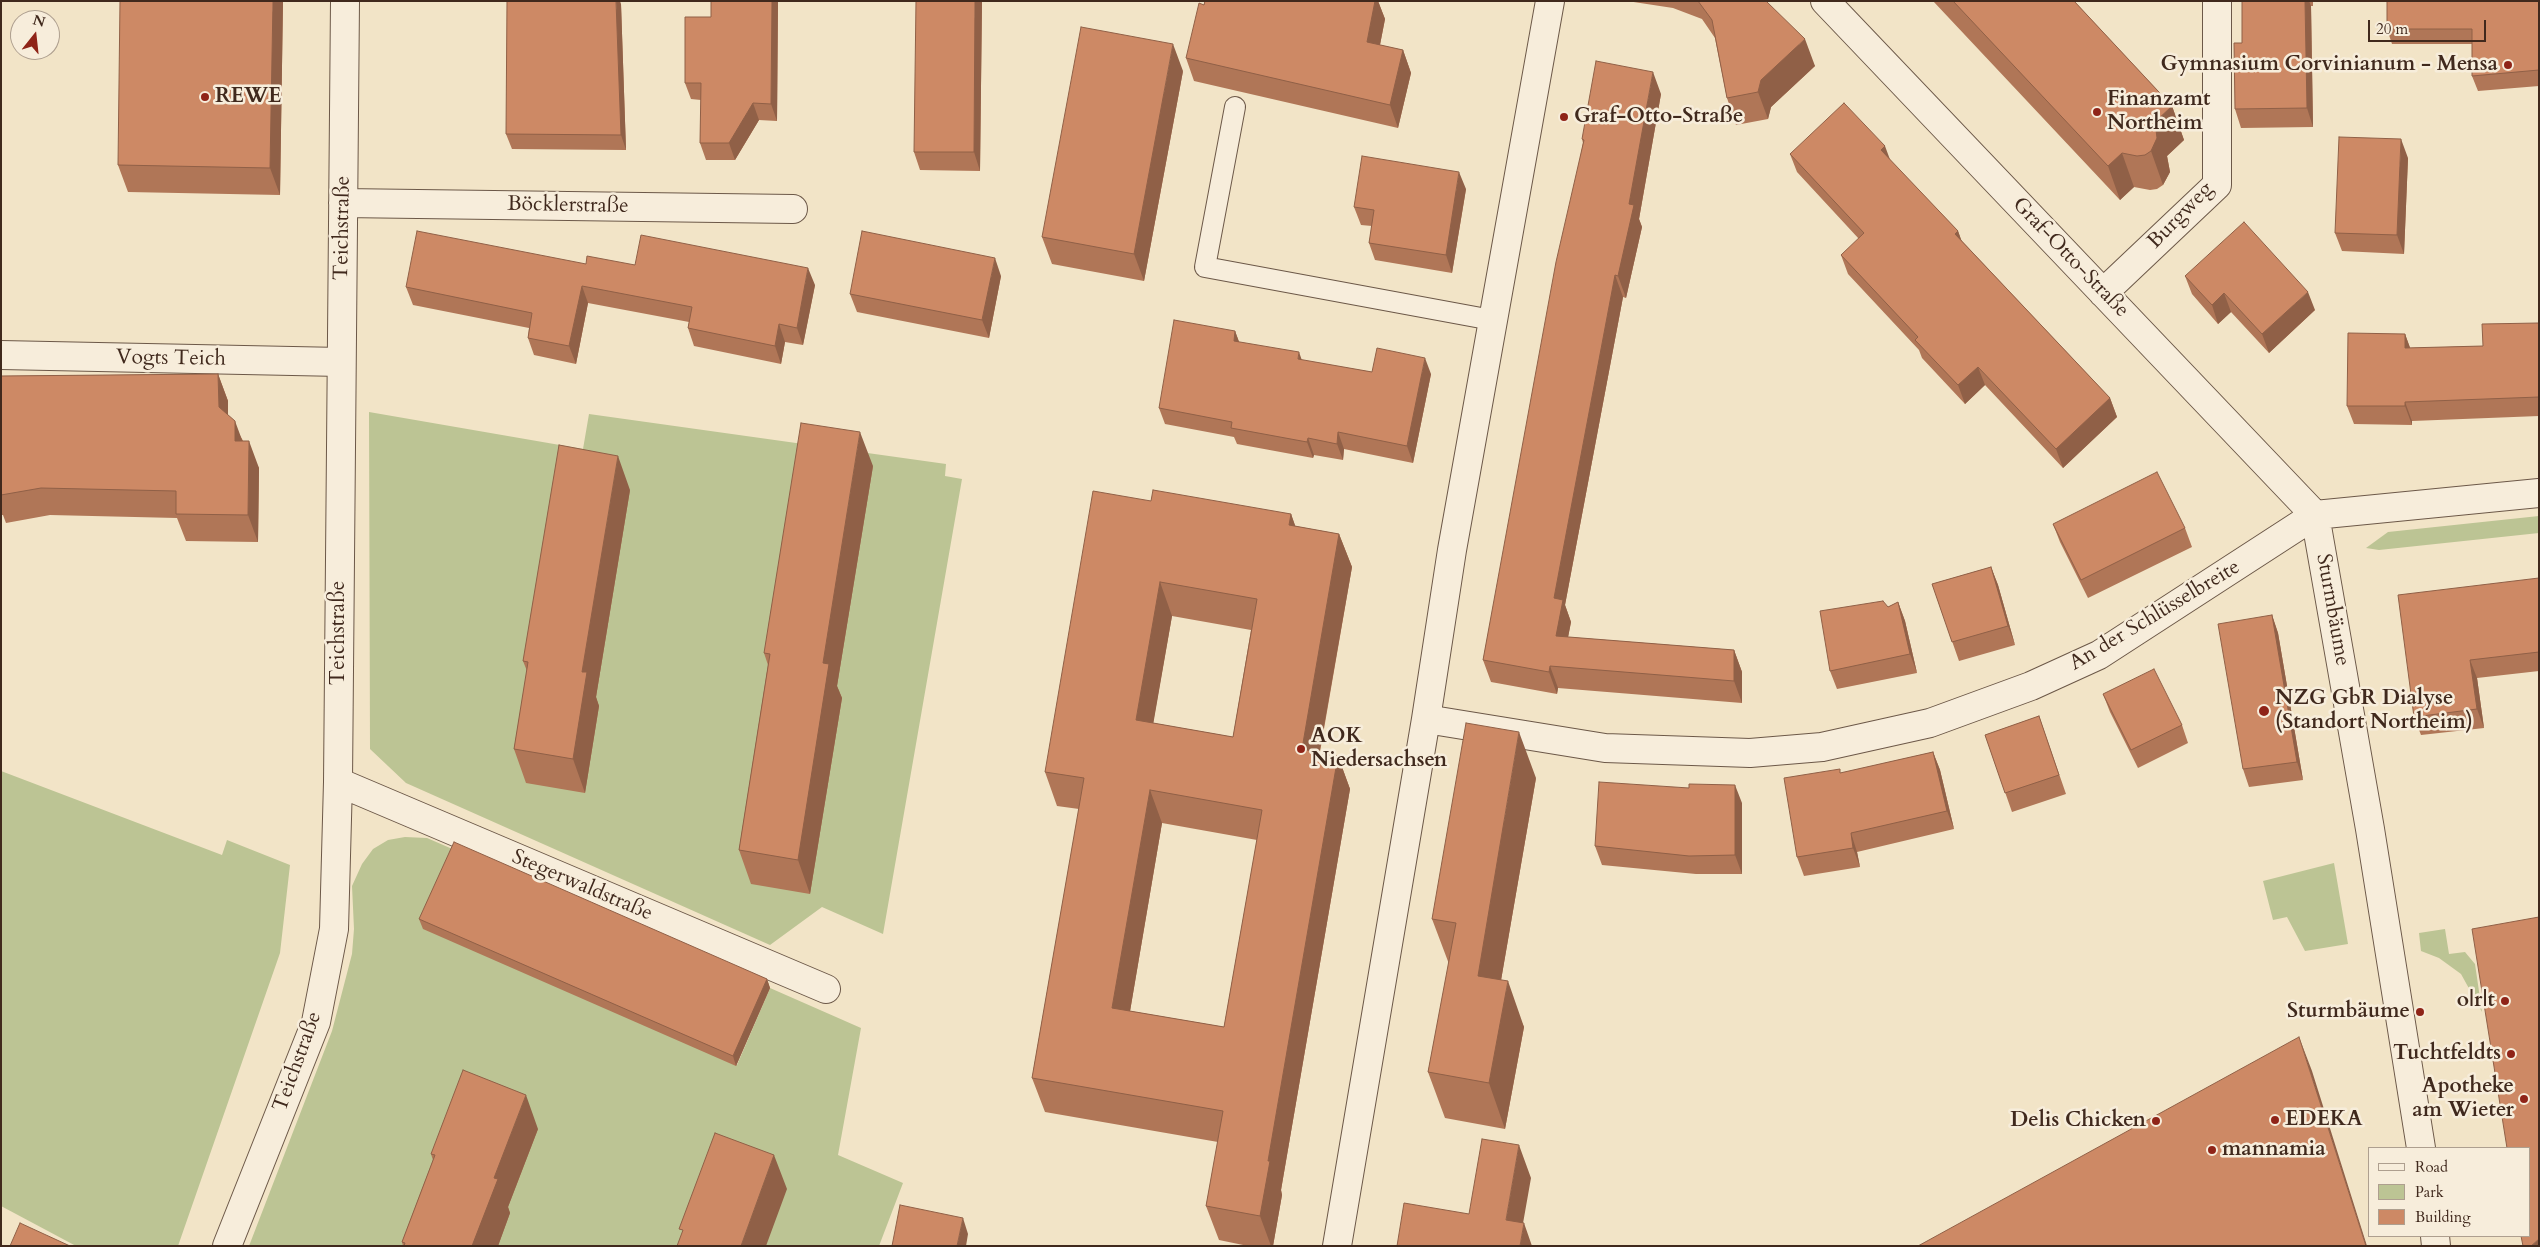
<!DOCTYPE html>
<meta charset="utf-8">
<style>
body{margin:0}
#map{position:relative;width:2540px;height:1247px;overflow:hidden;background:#f2e4c7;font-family:Cardo,serif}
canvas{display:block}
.frame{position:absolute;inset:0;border:2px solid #40291d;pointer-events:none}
.legend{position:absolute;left:2368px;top:1147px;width:162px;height:90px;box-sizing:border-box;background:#f7eddb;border:1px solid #ae9f8f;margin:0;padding:6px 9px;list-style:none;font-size:15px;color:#40291d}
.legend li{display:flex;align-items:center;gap:10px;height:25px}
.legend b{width:25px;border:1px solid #ae9f8f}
.north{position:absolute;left:10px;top:10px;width:50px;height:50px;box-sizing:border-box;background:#f7eddb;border:1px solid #ae9f8f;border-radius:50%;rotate:16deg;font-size:14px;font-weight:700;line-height:20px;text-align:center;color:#40291d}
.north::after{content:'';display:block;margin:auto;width:18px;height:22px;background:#8f2418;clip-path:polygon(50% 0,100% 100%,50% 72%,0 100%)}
.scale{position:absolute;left:2368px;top:20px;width:118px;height:22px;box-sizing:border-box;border:2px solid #40291d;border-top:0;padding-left:6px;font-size:15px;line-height:18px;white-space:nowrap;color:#40291d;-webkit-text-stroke:4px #f7eddb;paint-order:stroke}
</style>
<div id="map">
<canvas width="2540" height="1247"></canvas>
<div class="frame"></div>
<ul class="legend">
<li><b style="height:6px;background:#f7eddb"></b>Road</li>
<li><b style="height:14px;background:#bcc494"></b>Park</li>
<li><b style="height:14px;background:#cd8965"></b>Building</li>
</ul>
<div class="north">N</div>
<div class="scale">20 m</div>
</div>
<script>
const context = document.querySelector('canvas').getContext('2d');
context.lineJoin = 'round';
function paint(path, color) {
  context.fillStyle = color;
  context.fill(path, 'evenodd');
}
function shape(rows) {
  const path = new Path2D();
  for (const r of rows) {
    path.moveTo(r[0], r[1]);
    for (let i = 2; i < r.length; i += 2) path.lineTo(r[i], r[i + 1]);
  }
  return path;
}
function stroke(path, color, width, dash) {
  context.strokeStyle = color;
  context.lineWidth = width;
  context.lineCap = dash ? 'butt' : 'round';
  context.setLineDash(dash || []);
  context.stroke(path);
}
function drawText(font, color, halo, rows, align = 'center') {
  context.font = font + ' Cardo,serif';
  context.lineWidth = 5;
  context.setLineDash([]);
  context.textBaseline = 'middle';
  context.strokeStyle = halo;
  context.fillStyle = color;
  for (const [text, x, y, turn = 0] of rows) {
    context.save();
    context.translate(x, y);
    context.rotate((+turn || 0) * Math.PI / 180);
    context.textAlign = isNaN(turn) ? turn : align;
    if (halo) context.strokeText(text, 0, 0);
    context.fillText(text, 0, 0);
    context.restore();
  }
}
const green = shape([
 [369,412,583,449,589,414,946,464,945,476,962,479,883,934,822,907,770,945,406,783,370,749],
 [2539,516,2539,533,2379,550,2366,548,2388,532],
 [1,771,222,855,227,840,290,865,280,953,178,1246,76,1246,1,1206],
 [405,837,427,838,457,851,737,1065,770,988,861,1028,838,1155,903,1183,879,1246,249,1246,332,1031,352,954,354,929,352,886,362,864,373,849,388,840],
 [2334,863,2348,944,2305,951,2287,917,2273,920,2263,881],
 [2445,929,2449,954,2465,952,2475,964,2482,1012,2461,974,2439,958,2421,951,2419,933]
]);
const lane = shape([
 [1235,107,1205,267,1492,320]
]);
const street = shape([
 [1825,1,2315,515],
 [343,203,793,209],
 [2103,293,2217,185,2217,1],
 [1,355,341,362],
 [2315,515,2370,829,2421,1148],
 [1426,719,1605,748,1750,753,1822,747,1930,723,2031,686,2099,655,2315,515,2539,493],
 [338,782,826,989],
 [2435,1236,2436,1246],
 [227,1246,316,1022,334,929,338,782,345,1],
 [1337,1246,1426,719,1452,550,1550,1]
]);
const wall = shape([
 [283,1,280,195,128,192,118,165],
 [711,1,778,1,777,121,759,120,735,160,706,160,700,143,701,100,691,99,685,83,711,17],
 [982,1,980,171,920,170,914,152],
 [1205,1,1378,1,1385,19,1380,45,1403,50,1411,73,1398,128,1194,81,1186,58],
 [1627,1,1766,1,1815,66,1771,107,1768,119,1736,125,1727,98,1715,38,1702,19,1673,8],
 [1933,1,2074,1,2172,106,2184,140,2167,156,2170,172,2163,185,2157,189,2150,190,2134,187,2120,200],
 [2242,1,2313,1,2313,6,2311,6,2313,127,2241,128,2235,109,2242,43],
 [2539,1,2539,86,2478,91,2472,76,2472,44,2392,44,2387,29],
 [621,4,626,150,512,149,506,134],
 [1183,71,1144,281,1052,264,1042,237],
 [1661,94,1639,219,1642,227,1626,298,1623,297,1565,605,1571,622,1568,637,1734,650,1742,672,1742,703,1558,688,1557,694,1491,682,1483,660,1583,143,1582,139],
 [1790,154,1890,160,1958,231,1961,240,2110,398,2117,417,2063,468,1985,385,1965,404,1922,358,1919,350,1848,274,1841,255,1859,239,1797,172],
 [2408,158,2404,254,2342,251,2335,233],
 [1466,189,1452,273,1375,260,1369,243,1372,226,1361,225,1354,207],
 [586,264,635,265,815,285,803,345,785,342,781,364,694,346,688,328,689,322,588,303,576,364,534,355,528,338,529,328,413,305,406,287],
 [1001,276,989,338,857,312,850,294],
 [2185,276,2315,310,2269,353,2231,312,2218,324,2192,294],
 [2539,323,2539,416,2412,421,2412,425,2354,424,2347,406,2405,334,2410,348,2483,346],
 [1235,331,1239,342,1301,360,1372,372,1431,374,1413,463,1344,449,1343,460,1314,455,1313,458,1237,444,1234,437,1165,424,1159,408],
 [218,374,228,401,228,415,259,468,258,542,186,541,177,518,50,515,6,523,3,515,1,515,1,376],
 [873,466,837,686,842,698,810,894,751,884,739,850,768,665,764,653],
 [630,490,596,697,599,706,585,793,526,783,514,749,527,671,523,661],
 [1151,501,1291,514,1295,526,1339,534,1352,567,1320,752,1338,756,1350,789,1281,1190,1282,1195,1273,1246,1248,1246,1219,1240,1206,1206,1218,1142,1045,1112,1032,1078,1079,809,1057,806,1045,772],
 [1172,616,1251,630,1233,737,1153,723],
 [1162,823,1257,840,1224,1027,1130,1011],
 [2053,524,2185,528,2192,547,2088,598,2060,542],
 [1991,567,1998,585,2015,645,1959,661,1932,584],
 [2539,578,2539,671,2477,678,2484,728,2421,735,2414,717],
 [1898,602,1905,621,1917,673,1837,689,1830,671,1888,607],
 [2272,615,2278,633,2303,780,2249,787,2243,769],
 [2103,694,2182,725,2188,743,2138,768,2110,712],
 [2039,716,2066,794,2012,812,1985,735],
 [1933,752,1940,770,1954,829,1857,852,1860,867,1804,876,1797,857,1841,773],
 [1536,778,1501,980,1524,1027,1505,1129,1445,1118,1428,1072,1449,964,1432,919],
 [1742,803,1742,874,1696,874,1602,865,1595,846],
 [419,919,767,979,770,988,736,1066,423,929],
 [538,1129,508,1207,510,1213,498,1246,403,1246,402,1242,433,1160,431,1154]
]);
const shadedWall = shape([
 [273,1,283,1,280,195,270,168],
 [616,1,620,1,621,4,626,150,621,135],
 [772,1,778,1,777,121,771,104],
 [975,1,982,1,980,171,974,152],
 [1375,1,1378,1,1385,19,1376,65,1367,42],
 [2305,1,2309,1,2311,6,2313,127,2307,108],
 [1805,39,1815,66,1771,107,1768,119,1758,92,1761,80],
 [1173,44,1183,71,1144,281,1134,254],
 [1403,50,1411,73,1398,128,1390,105],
 [1653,72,1661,94,1639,219,1642,227,1626,298,1618,276,1629,204],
 [753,103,759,120,735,160,729,143],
 [2172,106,2184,140,2167,156,2170,172,2163,185,2151,151,2155,122],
 [2401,139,2408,158,2404,254,2397,235],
 [1885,146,1892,165,1881,150],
 [2122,153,2134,187,2120,200,2108,166],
 [1459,172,1466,189,1452,273,1446,255],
 [1958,231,1965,250,1955,234],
 [995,258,1001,276,989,338,982,320],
 [808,268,815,285,803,345,797,328],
 [1615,275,1623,297,1565,605,1571,622,1564,658,1556,636,1554,598],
 [582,286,588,303,576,364,569,346],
 [2308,292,2315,310,2269,353,2262,334],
 [2224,293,2231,312,2218,324,2212,305],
 [779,324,785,342,781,364,775,346],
 [1235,331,1241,347,1234,341],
 [2405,334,2412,353,2405,348],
 [1299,352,1305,369,1298,359],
 [1425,358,1431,374,1413,463,1407,446],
 [1978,367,1985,385,1965,404,1958,385],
 [218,374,228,401,228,434,219,407],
 [2110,398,2117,417,2063,468,2056,449],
 [2405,402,2412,421,2412,425,2405,406],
 [235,421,245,448,235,441],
 [860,432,873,466,837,686,842,698,810,894,798,860,823,663],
 [1338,432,1344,449,1343,460,1337,444],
 [1308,438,1314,455,1313,458,1307,442],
 [249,441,259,468,258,542,248,515],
 [618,456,630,490,596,697,599,706,585,793,573,759,582,672],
 [1291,514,1303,547,1289,525],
 [1339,534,1352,567,1314,783,1302,749],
 [1991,567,1998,585,2015,645,2008,626],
 [1160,582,1172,616,1148,754,1136,720],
 [1898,602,1905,621,1917,673,1910,654],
 [2272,615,2278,633,2303,780,2297,762],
 [1734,650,1742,672,1742,703,1734,681],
 [2470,660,2477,678,2484,728,2477,709],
 [1550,666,1558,688,1557,694,1549,672],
 [1519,732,1536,778,1494,1021,1478,976],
 [1933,752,1940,770,1954,829,1947,811],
 [1338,756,1350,789,1281,1190,1282,1195,1273,1246,1271,1246,1260,1216,1268,1161],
 [1735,785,1742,803,1742,874,1735,855],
 [1150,790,1162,823,1125,1041,1112,1008],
 [1851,833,1857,852,1860,867,1853,848],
 [767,979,770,988,736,1066,733,1056],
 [1508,981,1524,1027,1505,1129,1489,1083],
 [2299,1037,2312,1071,2367,1246,2366,1246],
 [526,1095,538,1129,508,1207,510,1213,498,1246,472,1246,494,1178],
 [1519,1145,1531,1178,1519,1246,1506,1220],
 [774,1155,787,1189,766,1246,741,1246],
 [963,1218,968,1234,966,1246,957,1246],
 [1524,1223,1532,1246,1520,1246],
 [2539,1239,2539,1246,2531,1246]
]);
const building = shape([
 [120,1,273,1,270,168,118,165,120,1],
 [507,1,616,1,621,135,506,134,507,1],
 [711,1,772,1,771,104,753,103,729,143,700,143,701,83,685,83,685,17,711,17,711,1],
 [916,1,975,1,974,152,914,152,916,1],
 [1205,1,1375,1,1367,42,1403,50,1390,105,1186,58,1199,3,1204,5,1205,1],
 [1698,1,1766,1,1805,39,1761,80,1758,92,1727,98,1712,20,1698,1],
 [1953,1,2074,1,2172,106,2155,122,2157,138,2151,151,2145,155,2137,156,2122,153,2108,166,1953,1],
 [2242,1,2305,1,2307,108,2235,109,2234,43,2242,43,2242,1],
 [2387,1,2539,1,2539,70,2472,76,2472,29,2387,29,2387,1],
 [1081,27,1173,44,1134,254,1042,237,1081,27],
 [1596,61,1653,72,1629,204,1634,205,1618,276,1615,275,1554,598,1563,600,1556,636,1734,650,1734,681,1550,666,1549,672,1483,660,1556,262,1584,140,1582,139,1596,61],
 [1844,103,1885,146,1881,150,1958,231,1955,234,2110,398,2056,449,1978,367,1958,385,1915,340,1918,337,1841,255,1864,233,1790,154,1844,103],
 [2339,137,2401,139,2397,235,2335,233,2339,137],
 [1362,156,1459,172,1446,255,1369,243,1374,210,1354,207,1362,156],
 [2244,222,2308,292,2262,334,2224,293,2212,305,2185,276,2244,222],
 [417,231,586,264,587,256,635,265,641,235,808,268,797,328,779,324,775,346,688,328,692,307,582,286,569,346,528,338,532,313,406,287,417,231],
 [862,231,995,258,982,320,850,294,862,231],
 [1174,320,1235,331,1234,341,1299,352,1298,359,1372,372,1377,348,1425,358,1407,446,1338,432,1337,444,1308,438,1307,442,1231,428,1232,422,1159,408,1174,320],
 [2539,323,2539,397,2405,402,2405,406,2347,406,2348,333,2405,334,2405,348,2483,346,2482,324,2539,323],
 [218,374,219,407,235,421,235,441,249,441,248,515,176,514,176,491,41,488,1,495,1,376,218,374],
 [801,423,860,432,823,663,829,664,798,860,739,850,770,654,764,653,801,423],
 [559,445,618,456,582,672,587,672,573,759,514,749,528,662,523,661,559,445],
 [2157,472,2185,528,2081,580,2053,524,2157,472],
 [1153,490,1291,514,1289,525,1339,534,1302,749,1338,756,1268,1161,1270,1161,1260,1216,1206,1206,1223,1111,1032,1078,1084,778,1045,772,1093,491,1151,501,1153,490],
 [1160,582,1257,599,1233,737,1136,720,1160,582],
 [1150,790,1262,810,1224,1027,1112,1008,1150,790],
 [1991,567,2008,626,1952,642,1932,584,1991,567],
 [2539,578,2539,652,2470,660,2477,709,2414,717,2398,595,2539,578],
 [1883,601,1888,607,1898,602,1910,654,1830,671,1820,611,1883,601],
 [2272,615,2297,762,2243,769,2218,624,2272,615],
 [2154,669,2182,725,2131,750,2103,694,2154,669],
 [2039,716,2059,775,2005,793,1985,735,2039,716],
 [1466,723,1519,732,1478,976,1508,981,1489,1083,1428,1072,1456,923,1432,919,1466,723],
 [1933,752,1947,811,1851,833,1853,848,1797,857,1784,778,1840,769,1840,773,1933,752],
 [1599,782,1689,788,1689,784,1735,785,1735,855,1689,856,1595,846,1599,782],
 [454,842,767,979,733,1056,419,919,454,842],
 [2539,917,2539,1239,2531,1246,2523,1246,2521,1236,2529,1236,2529,1148,2507,1148,2472,929,2539,917],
 [2299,1037,2366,1246,1918,1246,2299,1037],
 [463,1070,526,1095,494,1178,498,1179,472,1246,404,1246,405,1243,402,1242,435,1155,431,1154,463,1070],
 [715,1133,774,1155,741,1246,677,1246,683,1230,679,1229,715,1133],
 [1482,1139,1519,1145,1506,1220,1524,1223,1520,1246,1397,1246,1404,1203,1469,1214,1482,1139],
 [900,1205,963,1218,957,1246,892,1246,900,1205],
 [20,1223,70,1246,10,1246,20,1223]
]);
const markers = [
 [2508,65,5,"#8f2418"],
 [205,97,5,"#8f2418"],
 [2097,112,5,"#8f2418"],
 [1564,117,5,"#8f2418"],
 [2264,711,6,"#8f2418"],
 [1301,749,5,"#8f2418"],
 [2505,1001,5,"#8f2418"],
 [2420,1012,5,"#8f2418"],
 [2511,1054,5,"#8f2418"],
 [2524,1099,5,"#8f2418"],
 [2275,1120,5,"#8f2418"],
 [2156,1121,5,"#8f2418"],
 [2212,1150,5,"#8f2418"]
];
const poiNames = [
 ["Gymnasium Corvinianum - Mensa",2498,65,"right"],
 ["REWE",215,97],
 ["Finanzamt",2107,100],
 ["Northeim",2107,124],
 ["Graf-Otto-Straße",1574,117],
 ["NZG GbR Dialyse",2275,699],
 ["(Standort Northeim)",2275,723],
 ["AOK",1311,737],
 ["Niedersachsen",1311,761],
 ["o|r|t",2495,1001,"right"],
 ["Sturmbäume",2410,1012,"right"],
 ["Tuchtfeldts",2501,1054,"right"],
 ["Apotheke",2514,1087,"right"],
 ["am Wieter",2514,1111,"right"],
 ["EDEKA",2285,1120],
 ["Delis Chicken",2146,1121,"right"],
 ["mannamia",2222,1150]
];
const streetNames = [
 ["Böcklerstraße",568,206,1],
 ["Burgweg",2181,216,-46],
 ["Teichstraße",343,228,-89],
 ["Graf-Otto-Straße",2070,258,46],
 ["Vogts Teich",171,359,1],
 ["Sturmbäume",2332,610,80],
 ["An der Schlüsselbreite",2155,616,-31],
 ["Teichstraße",339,633,-90],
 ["Stegerwaldstraße",582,886,23],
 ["Teichstraße",298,1062,-70]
];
paint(green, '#bcc494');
stroke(lane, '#6c5848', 22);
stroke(street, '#6c5848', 30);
stroke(lane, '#f7eddb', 20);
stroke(street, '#f7eddb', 28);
paint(wall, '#b07657');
paint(shadedWall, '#906047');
paint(building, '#cd8965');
stroke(building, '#906047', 1);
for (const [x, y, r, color] of markers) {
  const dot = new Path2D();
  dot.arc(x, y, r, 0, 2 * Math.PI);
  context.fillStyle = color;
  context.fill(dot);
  stroke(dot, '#f7eddb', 2);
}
drawText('bold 21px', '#40291d', '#f7eddb', poiNames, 'left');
drawText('21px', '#40291d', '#f7eddb', streetNames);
</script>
